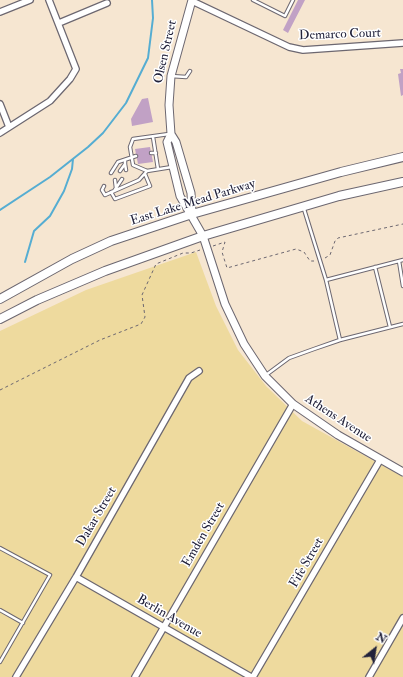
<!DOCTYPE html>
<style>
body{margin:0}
#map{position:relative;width:403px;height:677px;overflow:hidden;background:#f6e6d1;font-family:"IM FELL Double Pica",serif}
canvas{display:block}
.north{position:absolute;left:355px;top:629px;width:40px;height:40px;-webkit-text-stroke:3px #fff;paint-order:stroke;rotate:30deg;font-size:11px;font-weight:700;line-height:16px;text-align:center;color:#22223b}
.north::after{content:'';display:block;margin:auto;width:14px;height:18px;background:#22223b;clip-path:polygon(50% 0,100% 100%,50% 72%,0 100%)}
</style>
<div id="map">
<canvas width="403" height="677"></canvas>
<div class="north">N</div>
</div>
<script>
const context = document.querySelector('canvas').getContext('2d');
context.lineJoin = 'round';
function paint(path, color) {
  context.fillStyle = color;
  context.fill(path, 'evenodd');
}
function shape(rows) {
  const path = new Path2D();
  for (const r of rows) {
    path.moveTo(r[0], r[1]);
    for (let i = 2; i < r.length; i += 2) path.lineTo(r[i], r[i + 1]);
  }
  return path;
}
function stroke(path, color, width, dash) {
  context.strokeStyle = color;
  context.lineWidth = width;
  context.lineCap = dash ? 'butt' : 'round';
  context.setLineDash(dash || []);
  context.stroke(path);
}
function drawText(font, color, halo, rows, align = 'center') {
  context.font = font + ' "IM FELL Double Pica",serif';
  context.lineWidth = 3;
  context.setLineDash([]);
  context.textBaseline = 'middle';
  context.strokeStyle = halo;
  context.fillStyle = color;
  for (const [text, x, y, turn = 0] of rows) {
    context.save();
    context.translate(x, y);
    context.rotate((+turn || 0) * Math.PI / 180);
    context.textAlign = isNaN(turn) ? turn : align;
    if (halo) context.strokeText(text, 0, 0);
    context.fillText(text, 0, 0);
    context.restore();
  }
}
const sand = shape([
 [196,252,216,306,238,350,266,386,302,421,403,477,403,677,0,677,0,331,86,290]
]);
const stream = shape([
 [0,210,50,177,88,147,103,133,126,103,148,58,153,18,152,0],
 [25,262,34,231,50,216,64,191,72,169,73,159]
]);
const building = shape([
 [298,0,305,0,288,33,283,30],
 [400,69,403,69,403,95,401,96,398,74,401,73],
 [148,98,153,122,132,126,131,119,142,99],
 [150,147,153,162,138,164,135,149]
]);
const path = shape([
 [213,246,225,242,222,252,227,268,296,249,304,252,310,261,314,261],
 [325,258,330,255,335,241,338,238,403,224],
 [0,390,100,340,141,324,145,317,142,295,156,264,183,253,191,253,200,250]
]);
const service = shape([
 [253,0,285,16,293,0],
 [171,76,186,77,190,71],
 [169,134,133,139,130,147,133,165,147,171,172,167],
 [153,137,158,169],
 [151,153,156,153],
 [125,164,126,170],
 [120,171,125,164,125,160],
 [111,173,118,162,136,156],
 [115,180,116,188],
 [104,186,102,190,105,195,139,180,147,171],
 [114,191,122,179],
 [111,192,115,199,150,186,145,174],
 [304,209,326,280,340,340],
 [399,261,403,286],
 [375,267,390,327],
 [326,280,403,260],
 [266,375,289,358,314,349,340,340,403,324],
 [0,548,50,575,0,662],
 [0,610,23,623]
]);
const minor = shape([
 [192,1,289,47,303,50,403,43],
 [0,12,30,0],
 [59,23,107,3],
 [0,104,9,127],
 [0,133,50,101,70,79,76,69,49,0],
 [76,577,251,677],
 [16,677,76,577,189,378,199,371],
 [135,677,293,404],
 [253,677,380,460],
 [369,677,403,618]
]);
const tertiary = shape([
 [192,0,171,76,169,105,171,134,176,142,191,193,192,213],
 [171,134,167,142,180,196,203,236,225,304,244,344,265,376,293,404,338,435,403,472]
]);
const primary = shape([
 [0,299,72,259,111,241,192,214,341,172,403,157],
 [0,319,37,300,105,271,203,236,339,196,403,182]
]);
const streetNames = [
 ["Demarco Court",340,35,-2],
 ["Olsen Street",166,52,-77],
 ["East Lake Mead Parkway",193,203,-17],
 ["Athens Avenue",338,419,33],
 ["Dakar Street",97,517,-60],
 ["Emden Street",204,535,-60],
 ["Fife Street",307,563,-60],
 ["Berlin Avenue",169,617,30]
];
paint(sand, '#eeda9e');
stroke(stream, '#55add2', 2);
paint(building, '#c1a1c5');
stroke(service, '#6c6770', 4.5);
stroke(minor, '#6c6770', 8);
stroke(tertiary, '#6c6770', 9);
stroke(primary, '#6c6770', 10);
stroke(path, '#6c6770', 1, [3, 3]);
stroke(service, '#fff', 2.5);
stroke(minor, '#fff', 5.5);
stroke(tertiary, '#fff', 7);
stroke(primary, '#fff', 8);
drawText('13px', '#22223b', '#fff', streetNames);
</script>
